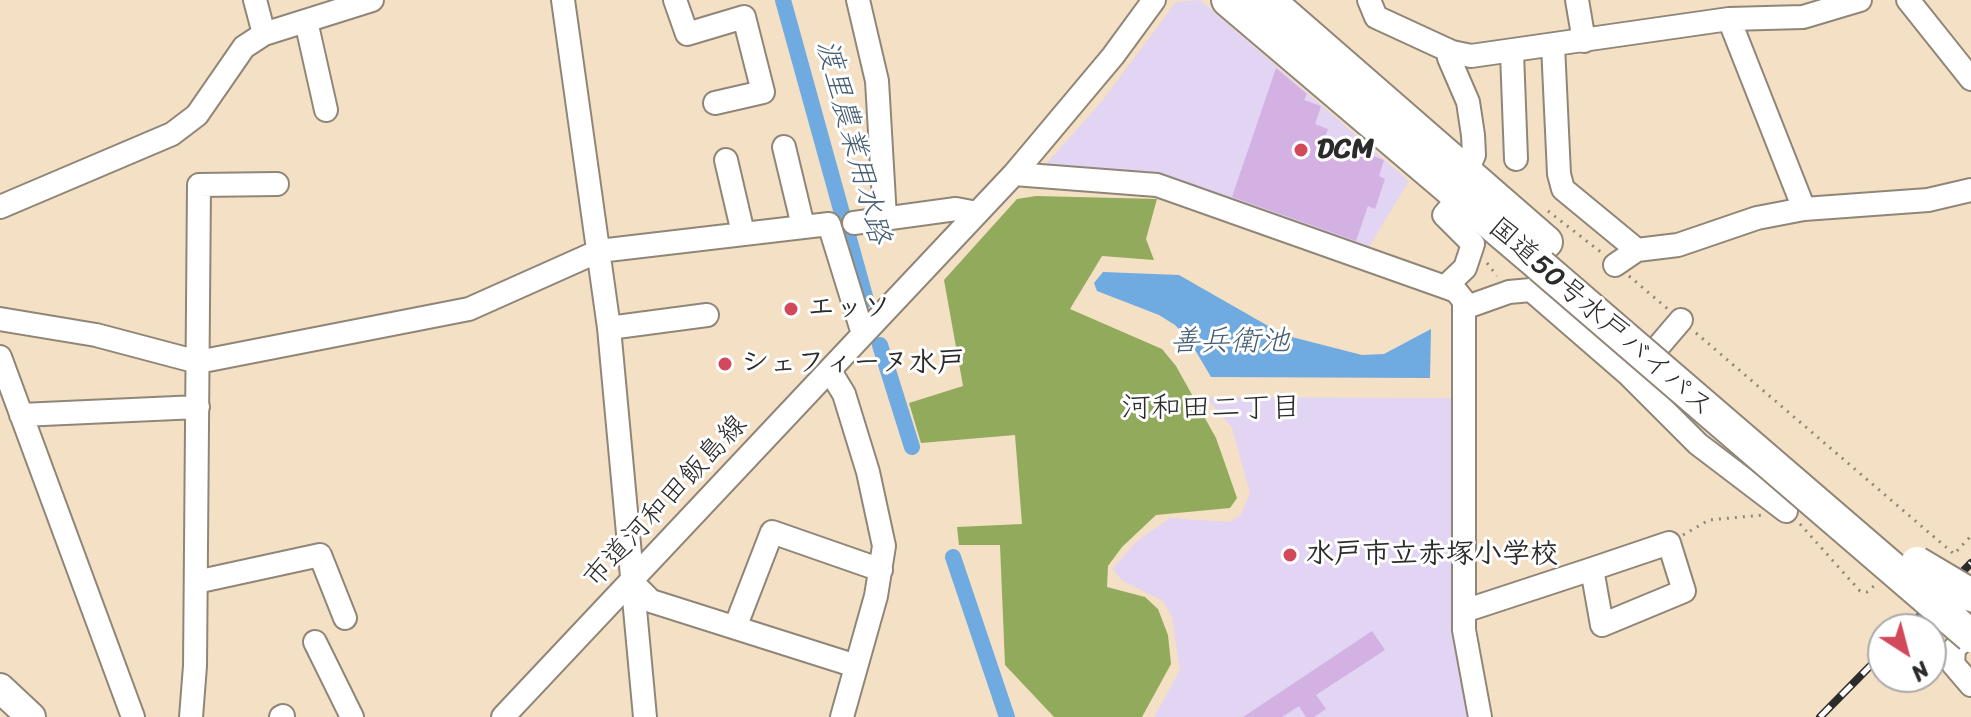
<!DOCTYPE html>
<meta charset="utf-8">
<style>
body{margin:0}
#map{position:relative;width:1971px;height:717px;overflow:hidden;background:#f4e0c5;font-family:Sriracha,sans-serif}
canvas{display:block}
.north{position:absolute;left:1867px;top:613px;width:80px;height:80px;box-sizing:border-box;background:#fff;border:2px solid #aaa;border-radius:50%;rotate:144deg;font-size:22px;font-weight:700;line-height:32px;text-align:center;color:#2b2b2b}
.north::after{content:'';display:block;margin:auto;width:28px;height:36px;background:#d1495b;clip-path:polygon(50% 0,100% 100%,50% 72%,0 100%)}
</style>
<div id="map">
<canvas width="1971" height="717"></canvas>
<div class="north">N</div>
</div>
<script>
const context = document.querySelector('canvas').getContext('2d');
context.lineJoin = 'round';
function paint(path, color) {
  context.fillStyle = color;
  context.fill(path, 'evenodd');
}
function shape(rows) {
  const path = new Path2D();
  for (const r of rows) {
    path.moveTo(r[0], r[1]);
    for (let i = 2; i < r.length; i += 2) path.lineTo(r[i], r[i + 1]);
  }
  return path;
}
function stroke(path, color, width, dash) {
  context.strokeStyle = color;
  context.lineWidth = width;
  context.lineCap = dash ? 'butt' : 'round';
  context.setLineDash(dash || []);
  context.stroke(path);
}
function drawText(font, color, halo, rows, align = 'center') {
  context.font = font + ' Sriracha,"Klee One",sans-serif';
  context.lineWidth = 6;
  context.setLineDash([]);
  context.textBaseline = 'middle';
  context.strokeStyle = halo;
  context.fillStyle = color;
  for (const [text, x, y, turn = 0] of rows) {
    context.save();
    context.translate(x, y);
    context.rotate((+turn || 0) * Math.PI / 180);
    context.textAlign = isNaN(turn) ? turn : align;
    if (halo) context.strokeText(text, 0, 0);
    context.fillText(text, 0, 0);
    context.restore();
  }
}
const built = shape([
 [1200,0,1409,181,1367,250,1161,177,1047,170,1045,165,1102,101,1176,2],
 [1206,397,1453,398,1473,717,1154,717,1180,670,1172,617,1163,601,1123,581,1112,569,1137,541,1170,518,1229,522,1240,516,1250,493,1232,428]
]);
const forest = shape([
 [1036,196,1157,199,1146,239,1154,260,1102,256,1070,309,1162,349,1176,366,1216,438,1237,498,1230,508,1156,515,1122,547,1108,566,1107,587,1145,597,1158,609,1168,635,1171,664,1142,717,1054,717,1005,665,1000,545,959,545,957,527,1022,524,1015,435,921,443,909,403,963,386,944,280,1017,199]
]);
const water = shape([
 [1103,272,1179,275,1284,335,1362,355,1384,354,1431,329,1430,378,1211,377,1188,338,1175,325,1159,315,1097,291,1094,283]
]);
const canal = shape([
 [783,0,866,300],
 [880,345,912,447],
 [953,557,1007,717]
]);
const building = shape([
 [1276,68,1307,94,1304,100,1321,106,1315,124,1328,129,1324,139,1384,160,1379,176,1385,179,1375,209,1368,206,1356,241,1232,197],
 [1372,631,1385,650,1316,695,1326,709,1314,717,1306,717,1299,706,1282,717,1243,717]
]);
const path = shape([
 [1548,211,1602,253],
 [1487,263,1497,276],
 [1629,276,1669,310],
 [1696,333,1954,554,1971,536],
 [1800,524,1860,591,1867,592,1876,584],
 [1683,535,1709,520,1763,515]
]);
const minor = shape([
 [255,0,264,34],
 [563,0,609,328,645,717],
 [675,0,687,34,744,17,763,92,715,103],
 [858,0,877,81,885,218],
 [1369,0,1376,17,1452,52,1471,56,1729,19,1803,17,1860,0],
 [1577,0,1584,41],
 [1908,0,1971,79],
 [1729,19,1804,209],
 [306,21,326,110],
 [1553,45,1559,174,1563,189,1637,250],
 [1452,52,1449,58,1468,102,1473,135,1474,155,1466,173],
 [1512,53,1516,159],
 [784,147,803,226],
 [726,160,743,233],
 [1014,174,1157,185,1445,287,1456,291,1464,301,1464,630,1480,717],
 [0,207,172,134,197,115,244,47,264,34,372,0],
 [854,223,956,209,977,213],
 [1615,265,1637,250,1678,245,1757,218,1804,209,1928,200,1971,190],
 [1445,287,1465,268,1473,244,1444,215,1459,197],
 [1464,308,1509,292,1531,290,1629,375,1698,444,1786,511],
 [0,319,96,335,198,362,469,309,599,251,829,224,863,334],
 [609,328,707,315],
 [0,357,133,717],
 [1640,368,1681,320],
 [830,371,844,394,868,472,884,546,876,596,842,717],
 [21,415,198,407],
 [196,582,320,555,345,618],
 [633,583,651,601,856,666],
 [1464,611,1592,569,1669,543,1684,591,1602,625,1592,569],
 [736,625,772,532,881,570],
 [1971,632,1954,649,1953,664,1971,685],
 [315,642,352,717],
 [191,717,195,666,199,185,277,184],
 [281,717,283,716],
 [503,717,1014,174,1113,56,1154,0]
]);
const major = shape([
 [0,688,31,717]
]);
const highway = shape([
 [1228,0,1541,266],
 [1268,0,1546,242]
]);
const rail = shape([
 [1907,629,1971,563],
 [1820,717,1883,653]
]);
const highwayBridge = shape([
 [1541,266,1971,636],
 [1917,563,1971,595]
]);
const markers = [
 [1301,150,8,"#d1495b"],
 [791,309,8,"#d1495b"],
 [725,364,8,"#d1495b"],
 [1290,555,8,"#d1495b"]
];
const poiNames = [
 ["DCM",1317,150],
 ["エッソ",807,309],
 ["シェフィーヌ水戸",741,364],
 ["水戸市立赤塚小学校",1306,555]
];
const streetNames = [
 ["国道50号水戸バイパス",1600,318,41],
 ["市道河和田飯島線",666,502,-47]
];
const waterNames = [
 ["渡里農業用水路",852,142,75],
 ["善兵衛池",1230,342]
];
const neighbourhoodNames = [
 ["河和田二丁目",1211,409]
];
paint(built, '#e2d4f3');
paint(forest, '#92aa5c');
paint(water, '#6faae0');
stroke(canal, '#6faae0', 16);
paint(building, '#d3b2e3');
stroke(minor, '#908678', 26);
stroke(major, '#908678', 32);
stroke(highway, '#908678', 36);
stroke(path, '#908678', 3, [2, 6]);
stroke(minor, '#fff', 22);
stroke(major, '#fff', 28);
stroke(highway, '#fff', 32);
stroke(rail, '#2b2b2b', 8);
stroke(rail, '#fff', 5, [15]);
stroke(highwayBridge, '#908678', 36, []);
stroke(highwayBridge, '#fff', 32);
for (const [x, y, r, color] of markers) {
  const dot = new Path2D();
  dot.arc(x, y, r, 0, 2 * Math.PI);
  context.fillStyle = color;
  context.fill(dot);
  stroke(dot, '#fff', 3);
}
drawText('bold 28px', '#2b2b2b', '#fff', poiNames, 'left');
drawText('28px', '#2b2b2b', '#fff', streetNames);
drawText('italic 30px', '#465e73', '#fff', waterNames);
drawText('30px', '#2b2b2b', '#fff', neighbourhoodNames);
</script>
